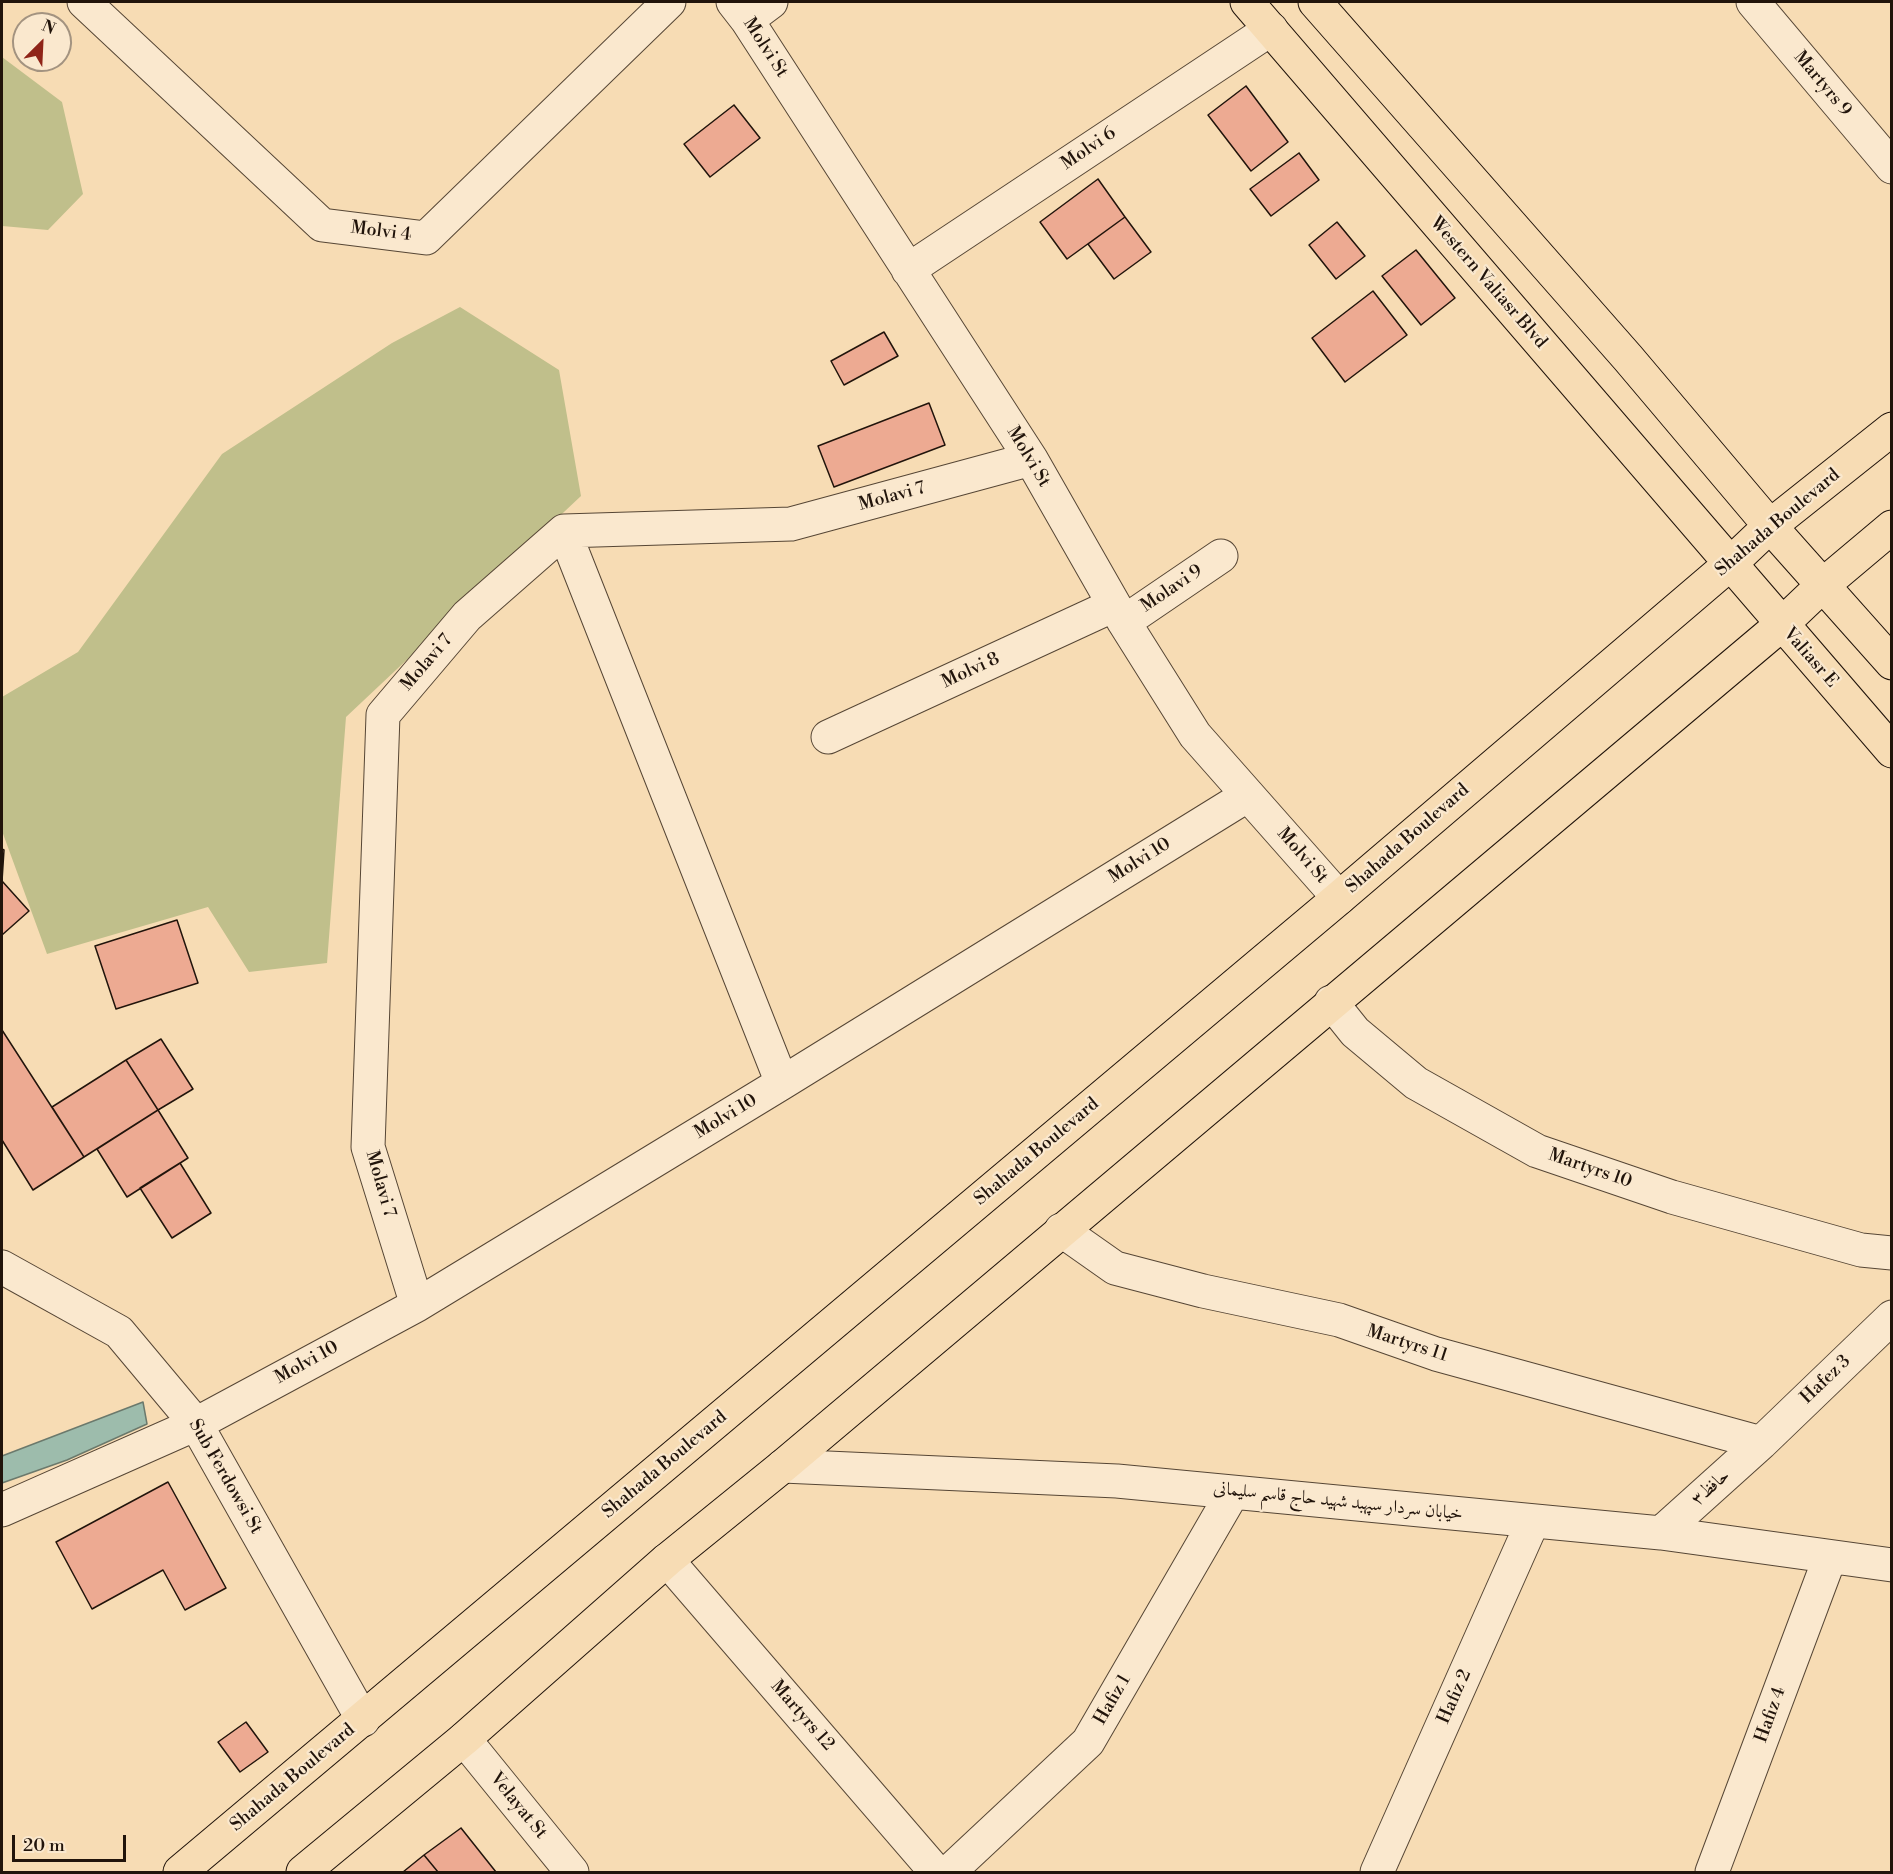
<!DOCTYPE html>
<meta charset="utf-8">
<style>
body{margin:0}
#map{position:relative;width:1893px;height:1874px;overflow:hidden;background:#f7dcb4;font-family:"Libre Bodoni",serif}
canvas{display:block}
.frame{position:absolute;inset:0;border:3px solid #21140b;pointer-events:none}
.north{position:absolute;left:12px;top:12px;width:60px;height:60px;box-sizing:border-box;background:#fae8ce;border:2px solid #a39380;border-radius:50%;rotate:24deg;font-size:16px;font-weight:700;line-height:24px;text-align:center;color:#21140b}
.north::after{content:'';display:block;margin:auto;width:21px;height:27px;background:#8f2418;clip-path:polygon(50% 0,100% 100%,50% 72%,0 100%)}
.scale{position:absolute;left:12px;top:1835px;width:114px;height:27px;box-sizing:border-box;border:3px solid #21140b;border-top:0;padding-left:8px;font-size:18px;line-height:21px;white-space:nowrap;color:#21140b;-webkit-text-stroke:4px #fae8ce;paint-order:stroke}
</style>
<div id="map">
<canvas width="1893" height="1874"></canvas>
<div class="frame"></div>
<div class="north">N</div>
<div class="scale">20 m</div>
</div>
<script>
const context = document.querySelector('canvas').getContext('2d');
context.lineJoin = 'round';
function paint(path, color) {
  context.fillStyle = color;
  context.fill(path, 'evenodd');
}
function shape(rows) {
  const path = new Path2D();
  for (const r of rows) {
    path.moveTo(r[0], r[1]);
    for (let i = 2; i < r.length; i += 2) path.lineTo(r[i], r[i + 1]);
  }
  return path;
}
function stroke(path, color, width, dash) {
  context.strokeStyle = color;
  context.lineWidth = width;
  context.lineCap = dash ? 'butt' : 'round';
  context.setLineDash(dash || []);
  context.stroke(path);
}
function drawText(font, color, halo, rows, align = 'center') {
  context.font = font + ' "Libre Bodoni",Amiri,serif';
  context.lineWidth = 4.5;
  context.setLineDash([]);
  context.textBaseline = 'middle';
  context.strokeStyle = halo;
  context.fillStyle = color;
  for (const [text, x, y, turn = 0] of rows) {
    context.save();
    context.translate(x, y);
    context.rotate((+turn || 0) * Math.PI / 180);
    context.textAlign = isNaN(turn) ? turn : align;
    if (halo) context.strokeText(text, 0, 0);
    context.fillText(text, 0, 0);
    context.restore();
  }
}
const green = shape([
 [2,57,62,102,83,194,48,230,2,226],
 [460,307,559,370,581,496,346,717,327,963,249,972,208,907,47,954,2,831,2,697,78,652,222,454,392,343]
]);
const water = shape([
 [143,1402,147,1424,67,1460,2,1483,2,1456,143,1402]
]);
const building = shape([
 [1246,86,1288,142,1251,171,1208,115,1246,86],
 [734,105,760,138,710,177,684,144,734,105],
 [1299,153,1319,180,1271,216,1250,189,1299,153],
 [1098,179,1125,217,1067,259,1040,222,1098,179],
 [1125,217,1151,252,1114,279,1088,244,1125,217],
 [1337,222,1365,256,1336,279,1309,245,1337,222],
 [1416,250,1455,298,1421,325,1382,276,1416,250],
 [1373,291,1407,335,1345,382,1312,338,1373,291],
 [884,332,898,356,844,385,831,361,884,332],
 [929,403,945,445,834,487,818,446,929,403],
 [2,849,4,850,2,881,29,911,2,935,2,849],
 [177,920,198,983,116,1009,95,946,177,920],
 [2,1030,84,1157,33,1190,2,1140,2,1030],
 [161,1039,193,1089,158,1110,126,1060,161,1039],
 [126,1060,158,1110,84,1157,52,1107,126,1060],
 [158,1110,188,1158,127,1197,97,1149,158,1110],
 [180,1163,211,1213,172,1238,140,1188,180,1163],
 [168,1482,226,1588,185,1610,163,1570,92,1609,56,1542,168,1482],
 [246,1722,268,1752,240,1772,218,1742,246,1722],
 [461,1828,496,1872,438,1872,424,1855,461,1828],
 [424,1855,438,1872,403,1872,424,1855]
]);
const minor = shape([
 [84,2,322,225,426,238,669,2],
 [733,2,747,20,1031,459,1124,622,1195,735,1339,898],
 [1753,2,1892,167],
 [747,20,771,2],
 [908,270,1271,29],
 [564,531,782,1083],
 [1124,622,1221,556],
 [828,737,1114,605],
 [1331,1002,1355,1032,1416,1083,1537,1151,1672,1197,1861,1250,1892,1253],
 [1061,1230,1115,1268,1203,1291,1339,1320,1436,1354,1761,1443],
 [2,1267,119,1332,196,1424,363,1720],
 [417,1305,368,1147,383,715,467,616,564,531,791,524,1031,459],
 [783,1466,1117,1481,1661,1533,1892,1565],
 [2,1510,196,1424,417,1305,782,1083,1248,795],
 [1661,1533,1761,1443,1892,1317],
 [667,1560,936,1872],
 [464,1739,572,1872],
 [949,1872,1088,1742,1233,1492],
 [1377,1872,1533,1521],
 [1712,1872,1830,1557]
]);
const major = shape([
 [1247,2,1892,751],
 [1315,2,1628,358,1770,526,1892,663],
 [180,1872,1339,898,1730,564,1770,526,1892,429],
 [303,1872,464,1739,667,1560,783,1466,1781,625,1823,585,1892,527]
]);
const streetNames = [
 ["Molvi St",765,48,57],
 ["Martyrs 9",1822,84,50],
 ["Molvi 6",1089,149,-34],
 ["Molvi 4",381,232,7],
 ["Western Valiasr Blvd",1488,283,49],
 ["Molvi St",1028,457,59],
 ["Molavi 7",892,497,-15],
 ["Shahada Boulevard",1778,523,-40],
 ["Molavi 9",1172,589,-34],
 ["Valiasr E",1810,658,49],
 ["Molavi 7",427,663,-49],
 ["Molvi 8",971,671,-25],
 ["Shahada Boulevard",1408,839,-41],
 ["Molvi St",1302,856,49],
 ["Molvi 10",1140,861,-32],
 ["Molvi 10",726,1117,-31],
 ["Shahada Boulevard",1037,1152,-40],
 ["Martyrs 10",1590,1169,19],
 ["Molavi 7",380,1184,74],
 ["Martyrs 11",1407,1344,18],
 ["Molvi 10",307,1363,-29],
 ["Hafez 3",1826,1380,-44],
 ["Shahada Boulevard",665,1465,-40],
 ["Sub Ferdowsi St",225,1477,60],
 ["حافظ۳",1711,1488,-42],
 ["خیابان سردار سپهبد شهید حاج قاسم سلیمانی",1338,1502,6],
 ["Hafiz 2",1455,1697,-66],
 ["Hafiz 1",1113,1700,-60],
 ["Hafiz 4",1771,1715,-70],
 ["Martyrs 12",802,1716,49],
 ["Shahada Boulevard",293,1778,-40],
 ["Velayat St",518,1806,51]
];
paint(green, '#c0bf8b');
paint(water, '#9dbcac');
stroke(water, '#6b796c', 1.5);
paint(building, '#edaa92');
stroke(building, '#21140b', 1.5);
stroke(minor, '#564635', 35);
stroke(major, '#21140b', 35);
stroke(minor, '#fae8ce', 33);
stroke(major, '#f7dcb4', 33);
drawText('18px', '#21140b', '#fae8ce', streetNames);
</script>
